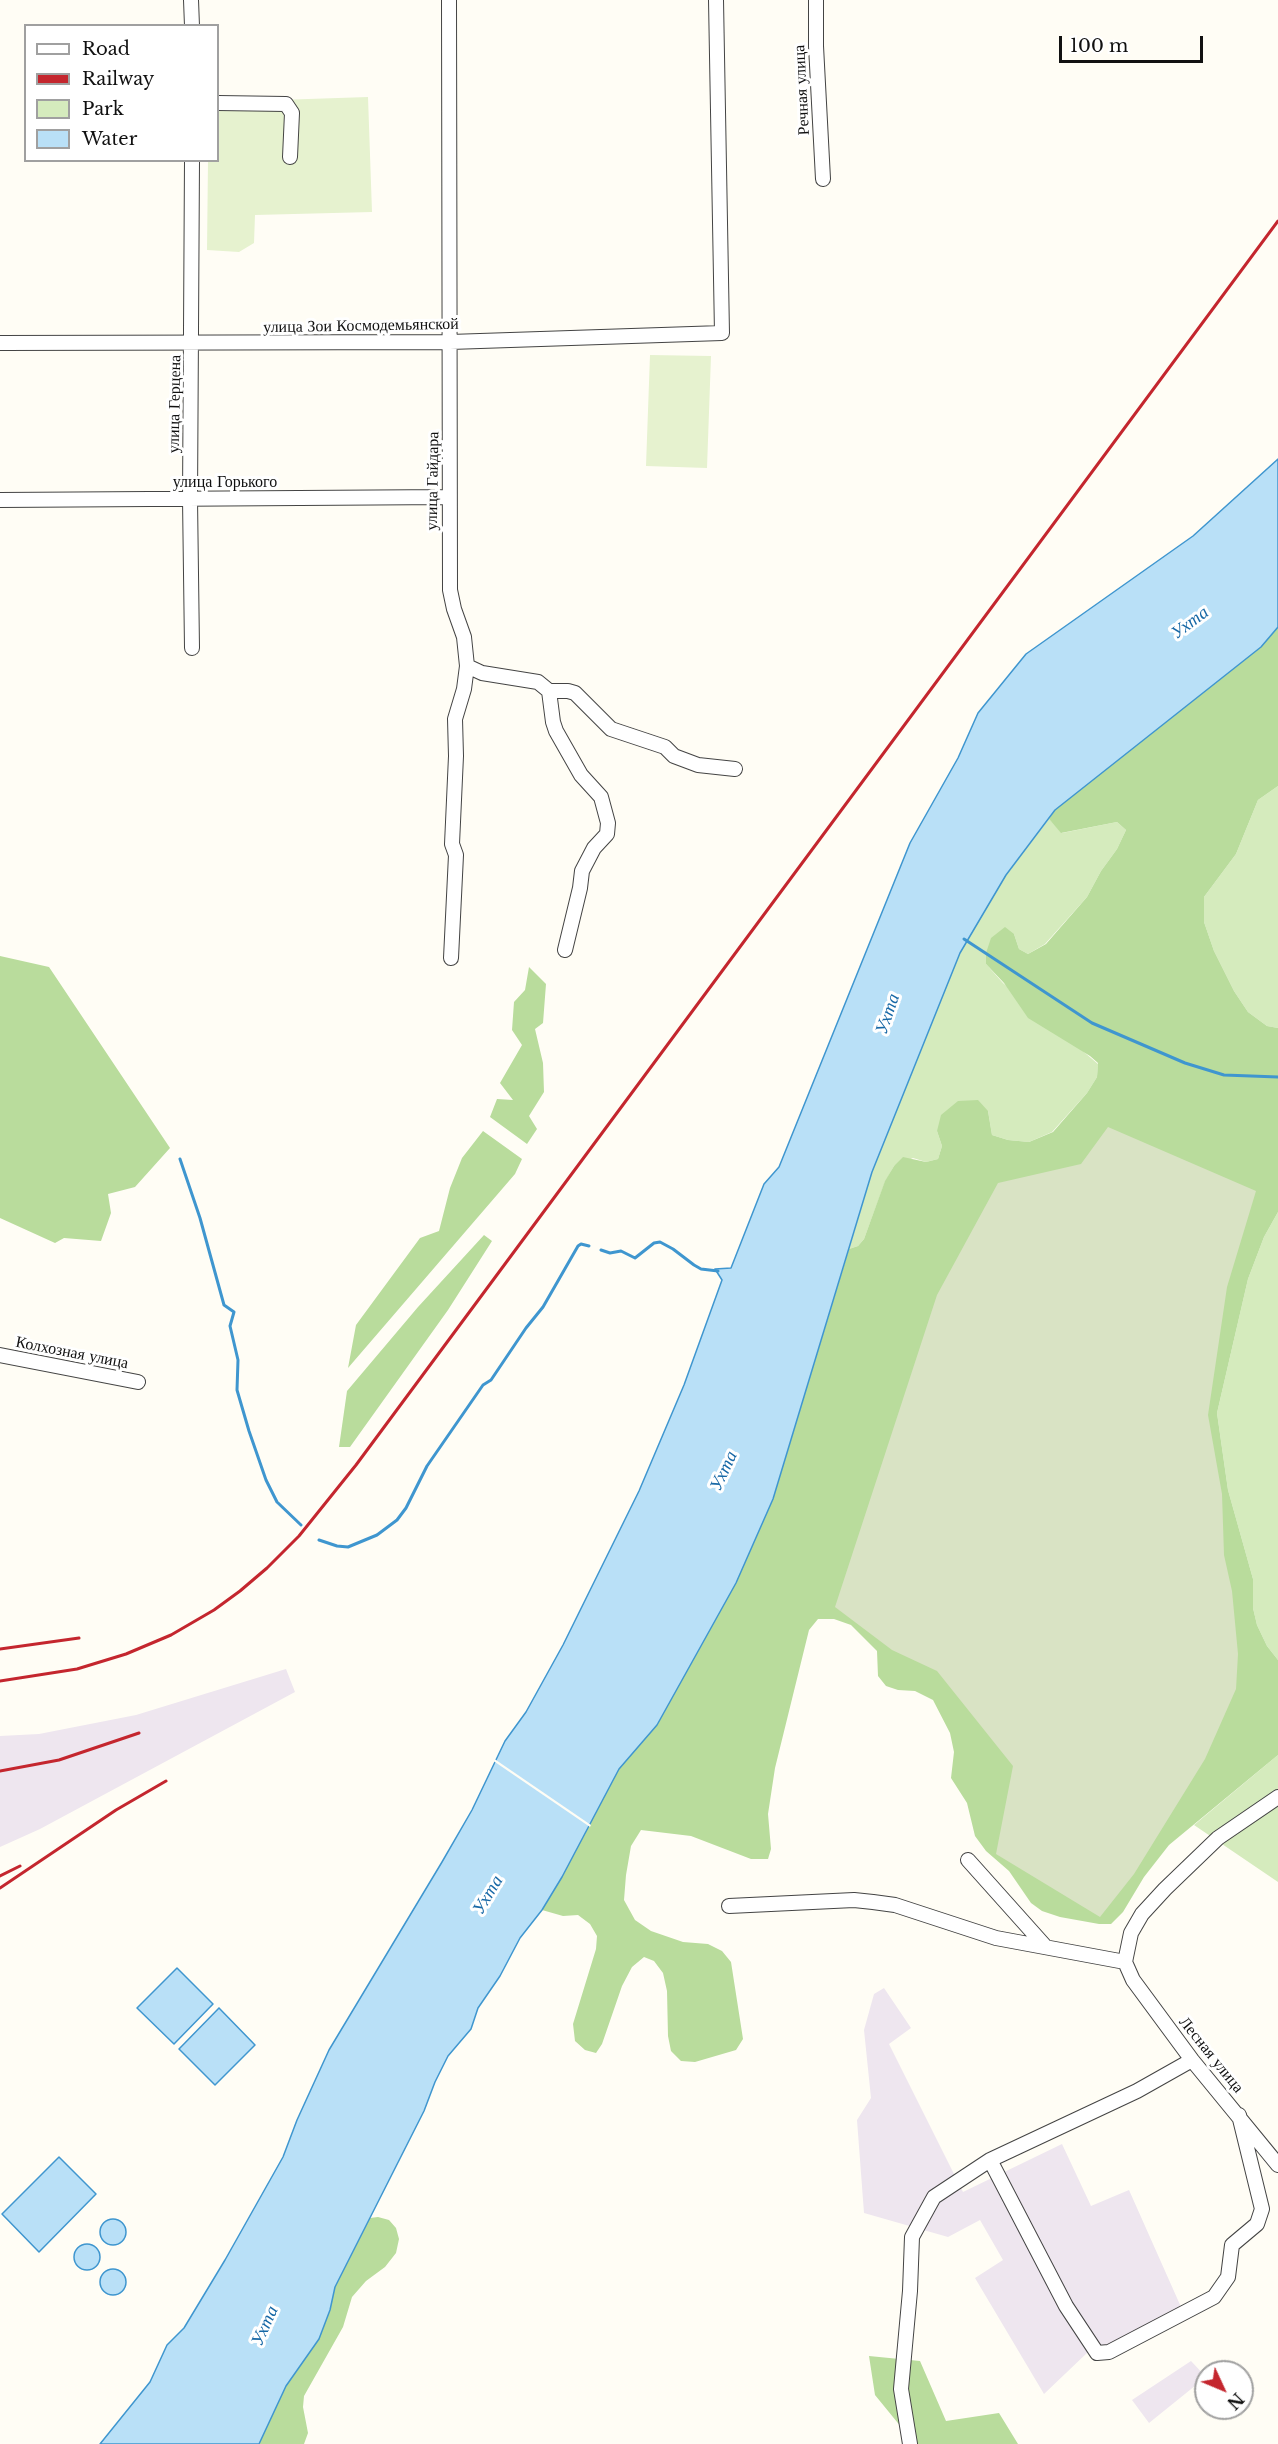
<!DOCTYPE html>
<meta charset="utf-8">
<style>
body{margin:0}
#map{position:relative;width:1278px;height:2444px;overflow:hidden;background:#fffdf5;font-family:"Libre Baskerville",serif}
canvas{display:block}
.legend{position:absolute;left:24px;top:24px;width:195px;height:138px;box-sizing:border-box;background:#fff;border:2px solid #a0a0a0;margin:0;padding:8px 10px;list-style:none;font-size:18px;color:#111}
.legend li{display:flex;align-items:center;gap:12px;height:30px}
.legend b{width:30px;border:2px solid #a0a0a0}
.north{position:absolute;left:1194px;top:2360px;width:60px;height:60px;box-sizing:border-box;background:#fff;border:2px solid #a0a0a0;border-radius:50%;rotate:134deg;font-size:16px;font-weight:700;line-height:24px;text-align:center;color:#111}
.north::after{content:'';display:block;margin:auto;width:21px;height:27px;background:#c4262e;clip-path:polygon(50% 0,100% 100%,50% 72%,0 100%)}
.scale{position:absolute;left:1059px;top:36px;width:144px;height:27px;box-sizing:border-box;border:3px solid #111;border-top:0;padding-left:8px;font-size:18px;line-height:21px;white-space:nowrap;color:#111;-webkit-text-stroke:4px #fff;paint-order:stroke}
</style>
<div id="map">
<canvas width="1278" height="2444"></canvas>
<ul class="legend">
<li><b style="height:8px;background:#fff"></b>Road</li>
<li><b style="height:8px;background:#c4262e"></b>Railway</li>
<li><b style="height:16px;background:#d5ebbd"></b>Park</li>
<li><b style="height:16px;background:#b9e0f7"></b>Water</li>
</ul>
<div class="north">N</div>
<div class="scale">100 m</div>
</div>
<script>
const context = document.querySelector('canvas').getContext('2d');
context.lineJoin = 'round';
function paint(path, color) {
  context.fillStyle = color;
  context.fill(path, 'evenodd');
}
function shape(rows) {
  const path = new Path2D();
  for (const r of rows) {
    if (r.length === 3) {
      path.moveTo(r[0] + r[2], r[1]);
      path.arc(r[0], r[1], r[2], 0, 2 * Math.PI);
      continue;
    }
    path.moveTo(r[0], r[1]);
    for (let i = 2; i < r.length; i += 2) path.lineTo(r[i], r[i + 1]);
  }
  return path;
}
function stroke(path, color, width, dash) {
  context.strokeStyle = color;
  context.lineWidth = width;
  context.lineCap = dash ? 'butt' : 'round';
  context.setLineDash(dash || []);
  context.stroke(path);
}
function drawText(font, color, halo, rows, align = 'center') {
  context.font = font + ' "Libre Baskerville",serif';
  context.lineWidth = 6;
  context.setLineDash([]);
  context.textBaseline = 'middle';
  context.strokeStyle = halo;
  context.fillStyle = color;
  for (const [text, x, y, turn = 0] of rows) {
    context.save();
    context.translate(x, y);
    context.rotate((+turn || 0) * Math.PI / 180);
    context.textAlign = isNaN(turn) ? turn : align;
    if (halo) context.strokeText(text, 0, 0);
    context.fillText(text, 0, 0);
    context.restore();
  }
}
const industrial = shape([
 [286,1669,295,1692,40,1829,0,1847,0,1736,39,1734,136,1715],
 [884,1988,911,2028,889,2044,963,2192,1062,2144,1091,2206,1129,2190,1181,2307,1109,2345,1088,2352,1044,2394,975,2278,1003,2260,980,2220,948,2237,864,2213,857,2120,871,2098,864,2030,874,1994],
 [1191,2361,1206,2377,1149,2423,1132,2400]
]);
const green = shape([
 [1278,786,1278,1028,1267,1026,1248,1012,1234,991,1214,951,1204,922,1204,897,1236,854,1258,800],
 [1049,819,1062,833,1117,822,1126,830,1117,849,1101,871,1087,897,1045,944,1028,954,1019,949,1014,934,986,964,1003,983,1098,1064,1097,1077,1087,1093,1052,1132,1029,1142,1008,1140,992,1135,988,1111,937,1131,942,1146,938,1159,926,1162,913,1158,894,1166,885,1182,864,1239,858,1246,849,1249,872,1172,960,953,1006,875],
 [1278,1212,1278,1660,1267,1646,1257,1625,1253,1608,1253,1579,1228,1490,1217,1413,1248,1279,1264,1237],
 [1278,1755,1278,1882,1194,1825]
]);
const forest = shape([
 [1278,627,1278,786,1258,800,1236,854,1204,897,1204,922,1214,951,1234,991,1248,1012,1267,1026,1278,1028,1278,1212,1264,1237,1248,1279,1217,1413,1228,1490,1253,1579,1253,1608,1257,1625,1267,1646,1278,1660,1278,1755,1169,1845,1144,1877,1123,1912,1111,1924,1099,1924,1060,1917,1042,1911,1031,1903,1009,1871,986,1851,975,1836,967,1803,951,1778,954,1752,950,1733,933,1700,915,1691,898,1690,886,1686,878,1676,877,1651,851,1625,834,1619,818,1619,809,1630,775,1768,768,1814,771,1849,768,1859,751,1859,691,1836,641,1830,631,1846,626,1875,624,1900,635,1920,651,1931,683,1942,708,1944,722,1951,731,1962,743,2039,736,2050,695,2062,681,2061,671,2051,668,2036,667,1991,663,1973,654,1961,644,1957,632,1967,622,1986,602,2044,596,2053,585,2050,575,2041,573,2024,596,1949,597,1936,590,1924,578,1915,563,1916,542,1910,562,1877,619,1769,657,1725,773,1499,849,1249,858,1246,864,1239,885,1181,894,1166,903,1157,926,1162,938,1159,942,1146,937,1131,941,1115,958,1101,978,1100,988,1111,992,1135,1008,1140,1029,1142,1053,1132,1087,1093,1097,1077,1098,1063,1090,1056,1028,1018,1004,983,986,964,986,953,991,938,1005,927,1014,934,1019,949,1028,954,1046,944,1087,897,1101,871,1117,849,1126,830,1117,822,1061,833,1049,819,1055,810,1261,647],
 [0,956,49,967,170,1148,135,1187,108,1194,111,1213,101,1241,64,1238,55,1243,0,1218],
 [529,967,546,984,543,1023,535,1029,543,1063,544,1092,529,1116,537,1129,527,1144,490,1117,497,1099,513,1100,500,1083,522,1045,512,1030,514,1002,525,990],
 [483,1131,522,1159,515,1174,348,1368,356,1325,420,1238,439,1231,450,1188,462,1158],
 [484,1235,492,1241,448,1310,350,1447,339,1447,347,1391,418,1307],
 [378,2217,389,2220,396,2228,399,2239,396,2253,385,2267,366,2281,352,2297,343,2327,304,2396,303,2407,308,2433,304,2444,259,2444,286,2386,319,2339,330,2310,335,2287,370,2218],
 [869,2356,920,2361,946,2421,999,2413,1018,2444,915,2444,875,2395]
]);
const cemetery = shape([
 [1108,1127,1256,1191,1227,1287,1208,1415,1222,1494,1224,1555,1232,1591,1238,1654,1236,1689,1205,1759,1134,1874,1100,1917,996,1854,1013,1766,937,1671,892,1650,835,1607,937,1295,998,1183,1081,1164]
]);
const pitch = shape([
 [368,97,372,212,255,215,254,243,239,252,207,250,208,161,218,160,218,102],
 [650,355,711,356,707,468,646,466]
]);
const water = shape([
 [1278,459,1278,627,1261,647,1055,810,1006,875,960,953,872,1172,773,1499,736,1583,657,1725,619,1769,562,1877,542,1910,520,1938,500,1976,478,2008,471,2029,448,2056,435,2082,424,2111,335,2287,330,2310,319,2339,286,2386,259,2444,100,2444,150,2382,167,2345,184,2328,225,2260,283,2157,297,2120,329,2050,442,1862,472,1810,505,1741,526,1712,563,1645,639,1491,684,1385,722,1280,715,1269,731,1268,764,1184,779,1167,910,843,958,758,978,713,1026,654,1193,536,1278,459],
 [177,1968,213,2004,174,2044,137,2008,177,1968],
 [219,2008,255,2045,215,2085,179,2049,219,2008],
 [59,2157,96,2194,39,2252,2,2214,59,2157],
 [113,2232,13],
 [87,2257,13],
 [113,2282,13]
]);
const pier = shape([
 [493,1758,591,1825,590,1827,492,1760]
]);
const stream = shape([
 [964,939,1092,1023,1185,1063,1224,1075,1278,1077],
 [180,1159,200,1218,224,1305,234,1312,230,1326,238,1360,237,1390,249,1431,266,1480,277,1502,301,1525],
 [601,1250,610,1253,621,1251,635,1258,654,1243,660,1242,673,1249,694,1265,701,1269,718,1271],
 [319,1540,337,1546,348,1547,377,1535,397,1520,406,1508,427,1466,483,1385,491,1380,526,1328,543,1307,578,1246,581,1244,589,1246]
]);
const minor = shape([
 [191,0,192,26],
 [449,0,450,590,454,609,464,637,467,666,464,689,455,719,456,756,452,844,456,855,451,958],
 [816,0,816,46,823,179],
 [218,103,286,104,292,113,290,157],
 [0,343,450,342,722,333,716,0],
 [0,500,449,497],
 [192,648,190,499,192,160],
 [467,666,482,673,538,682,549,691,568,691,575,693,611,729,665,747,674,756,698,765,735,769],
 [549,691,553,722,556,731,581,775,601,797,608,823,607,834,594,848,582,871,580,888,565,950],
 [0,1355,138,1382],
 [1278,1797,1218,1838,1165,1889,1142,1914,1131,1933,1125,1962,1133,1980,1192,2060,1278,2165],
 [968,1860,1044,1945],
 [729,1906,854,1900,873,1902,895,1905,996,1938,1125,1962],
 [990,2160,1066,2306,1097,2353,1109,2352,1214,2297,1228,2277,1232,2245,1257,2224,1262,2209,1239,2115],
 [910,2444,901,2389,910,2291,912,2237,934,2197,990,2160,1137,2091,1192,2060]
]);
const rail = shape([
 [0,1649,79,1638],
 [0,1681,77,1669,126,1654,171,1635,214,1610,240,1591,267,1568,299,1536,356,1465,1278,221],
 [0,1771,59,1760,139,1733],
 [0,1876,20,1866],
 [0,1888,116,1810,166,1781]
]);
const streetNames = [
 ["Речная улица",802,90,-93],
 ["улица Зои Космодемьянской",361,326,-1],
 ["улица Герцена",175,404,-89],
 ["улица Гайдара",433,481,-89],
 ["улица Горького",225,482],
 ["Колхозная улица",72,1353,11],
 ["Лесная улица",1211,2055,51]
];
const waterNames = [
 ["Ухта",1190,623,-37],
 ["Ухта",888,1014,-71],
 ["Ухта",724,1471,-65],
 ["Ухта",488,1895,-59],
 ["Ухта",265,2326,-66]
];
paint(industrial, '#eee6ef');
paint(green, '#d5ebbd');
paint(forest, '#b9dc9c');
paint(cemetery, '#d9e3c4');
paint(pitch, '#e6f2cf');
paint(water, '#b9e0f7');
stroke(water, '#3f96cf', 1.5);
paint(pier, '#fffdf5');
stroke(stream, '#3f96cf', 3);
stroke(minor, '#444', 16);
stroke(minor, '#fff', 14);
stroke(rail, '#c4262e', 3);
drawText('16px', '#111', '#fff', streetNames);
drawText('italic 18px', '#1768a6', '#fff', waterNames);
</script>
